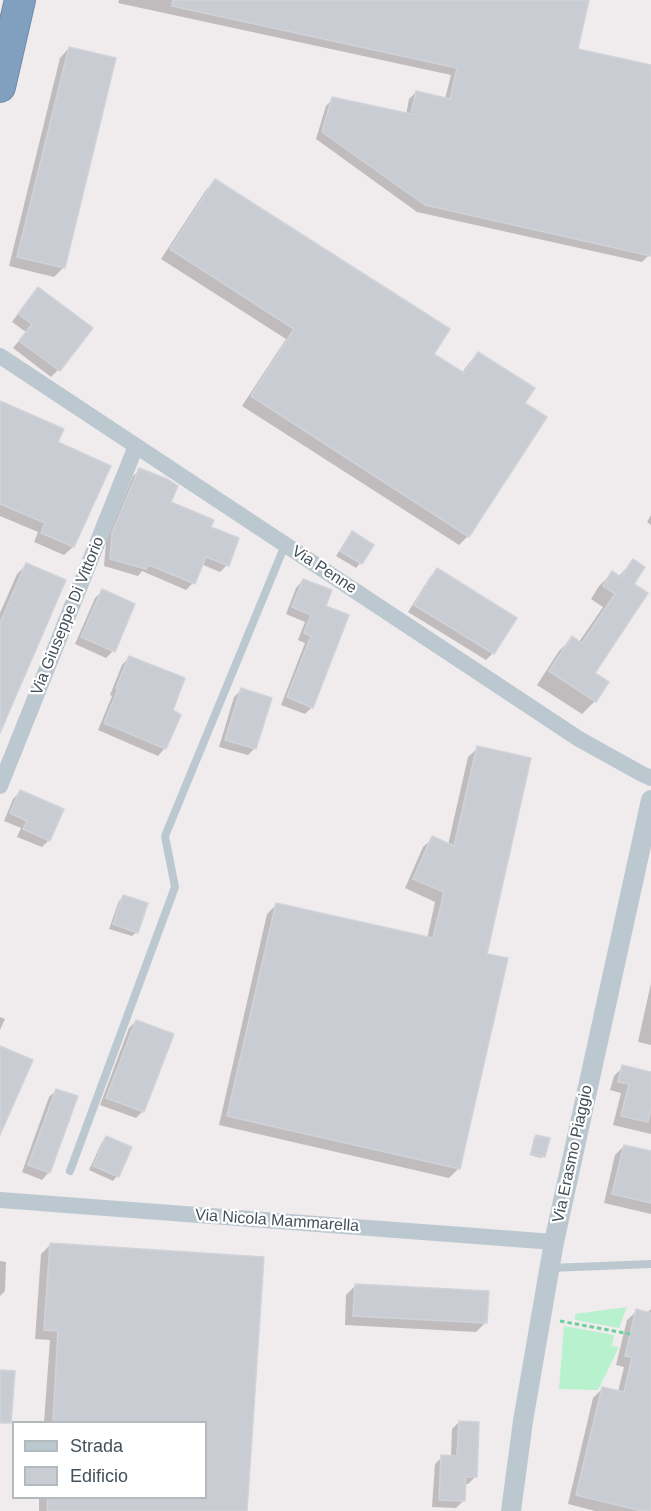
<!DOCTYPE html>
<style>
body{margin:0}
#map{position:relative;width:651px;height:1511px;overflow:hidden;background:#f0eced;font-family:Helvetica,sans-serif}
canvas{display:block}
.legend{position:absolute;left:12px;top:1421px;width:195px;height:78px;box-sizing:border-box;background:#fff;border:2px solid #b4b9bd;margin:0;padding:8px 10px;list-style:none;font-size:18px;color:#44515b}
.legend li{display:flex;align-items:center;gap:12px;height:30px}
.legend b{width:30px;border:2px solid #b4b9bd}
</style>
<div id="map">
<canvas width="651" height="1511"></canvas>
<ul class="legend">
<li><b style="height:8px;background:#bcc8d0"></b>Strada</li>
<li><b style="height:16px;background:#c9ccd2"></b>Edificio</li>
</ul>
</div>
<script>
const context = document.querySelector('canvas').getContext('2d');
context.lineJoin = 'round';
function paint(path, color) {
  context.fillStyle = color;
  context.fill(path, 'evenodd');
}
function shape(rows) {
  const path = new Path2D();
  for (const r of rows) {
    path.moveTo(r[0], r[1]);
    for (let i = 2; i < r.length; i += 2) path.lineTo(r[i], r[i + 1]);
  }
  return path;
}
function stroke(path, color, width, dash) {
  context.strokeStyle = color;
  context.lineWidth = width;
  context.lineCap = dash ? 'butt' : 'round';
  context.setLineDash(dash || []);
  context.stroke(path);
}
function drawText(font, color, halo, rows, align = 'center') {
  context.font = font + ' Helvetica,sans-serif';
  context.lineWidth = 4.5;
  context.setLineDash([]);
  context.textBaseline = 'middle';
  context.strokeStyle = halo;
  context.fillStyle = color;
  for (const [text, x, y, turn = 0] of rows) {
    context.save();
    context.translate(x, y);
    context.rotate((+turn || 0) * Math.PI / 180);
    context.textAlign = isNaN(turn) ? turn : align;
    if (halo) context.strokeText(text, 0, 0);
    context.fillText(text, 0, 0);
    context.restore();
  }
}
const green = shape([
 [627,1307,619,1328,575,1320,575,1314],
 [564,1326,614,1335,612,1346,619,1347,598,1390,559,1389]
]);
const shadow = shape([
 [119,0,587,0,576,50,651,66,651,245,649,255,642,262,417,212,316,139,326,106,333,99,406,115,409,99,416,92,445,99,451,75,118,3],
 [69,48,114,59,63,268,54,277,9,266,60,58],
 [215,181,432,354,462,373,469,363,478,354,523,403,468,536,459,545,242,406,286,339,161,259,206,190],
 [31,296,91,328,58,370,51,377,13,348,26,332,12,322],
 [0,406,57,443,109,466,73,547,64,555,34,542,38,532,0,516],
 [140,470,169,503,227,565,220,572,201,564,193,583,186,590,142,571,138,576,104,566,106,541,133,476],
 [651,515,651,525,647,522],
 [352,533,372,545,360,563,356,568,336,556,348,537],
 [633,561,632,585,593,674,595,701,582,714,537,685,559,651,572,638,579,642,603,607,591,599,599,586,612,573,618,577],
 [26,565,0,729,0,613,17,574],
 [437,570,493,653,486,660,408,612,430,577],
 [303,580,324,607,312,707,305,714,281,705,305,643,298,640,305,622,286,614,296,588],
 [102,591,113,651,106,658,75,644,95,598],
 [129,657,171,711,165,748,158,756,98,730,112,696,110,695,122,665],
 [241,690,255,748,248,755,219,747,234,697],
 [478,748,485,955,506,960,458,1169,449,1178,219,1125,267,914,277,904,427,939,435,902,405,888,423,847,433,838,448,845,468,757],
 [20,792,49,840,42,847,17,837,21,828,4,821,13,799],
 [124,896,137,932,132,936,109,929,119,901],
 [651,983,651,1045,638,1042],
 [0,1017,5,1019,0,1030],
 [136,1021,143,1111,136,1118,100,1105,129,1028],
 [623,1067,651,1074,651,1134,613,1125,621,1093,610,1090,614,1076],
 [57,1090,49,1172,42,1180,22,1172,49,1097],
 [536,1136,543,1156,541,1158,530,1155,534,1138],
 [106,1138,117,1176,113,1181,89,1170,102,1142],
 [624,1146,650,1152,651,1150,651,1214,604,1203,615,1155],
 [50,1245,262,1258,246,1511,39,1511,39,1498,206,1498,206,1422,44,1422,50,1340,35,1339,41,1254],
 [0,1261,6,1262,5,1291,0,1296],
 [356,1285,486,1322,476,1332,345,1325,346,1295],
 [651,1309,651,1511,595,1511,568,1504,593,1398,603,1388,618,1392,624,1367,616,1365,627,1320,637,1311,647,1313],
 [459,1422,475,1477,468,1484,464,1484,463,1501,456,1508,432,1507,435,1464,442,1457,451,1457,452,1429]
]);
const building = shape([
 [173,0,589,0,578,49,651,65,651,256,425,205,322,132,332,97,411,114,416,91,450,99,457,68,172,6,173,0],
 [69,47,116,58,65,268,17,257,69,47],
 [215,179,450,329,434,354,464,373,478,352,535,388,525,403,547,417,469,537,251,396,294,329,170,249,215,179],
 [38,287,93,328,60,371,19,341,32,324,18,314,38,287],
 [0,401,64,429,58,442,111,466,74,547,41,533,45,523,0,504,0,401],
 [139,468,167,479,178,486,171,502,214,520,211,527,239,538,229,566,206,557,195,584,149,565,146,569,110,559,112,533,139,468],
 [352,531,374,545,362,564,340,551,352,531],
 [633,559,645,567,634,584,648,593,595,673,609,682,596,702,549,671,572,636,582,643,615,594,603,586,612,571,621,577,633,559],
 [26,563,66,580,0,733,0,623,26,563],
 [437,568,517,618,494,654,414,605,437,568],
 [303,579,332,590,326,606,349,615,313,708,287,697,311,636,304,633,311,615,292,607,303,579],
 [102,589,135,604,115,652,81,637,102,589],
 [129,656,185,678,173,710,181,715,166,749,104,723,118,689,116,688,129,656],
 [241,688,272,698,256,749,225,740,241,688],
 [477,746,531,758,487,954,508,958,460,1169,227,1116,276,903,433,938,444,892,413,879,432,836,454,846,477,746],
 [20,790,64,809,50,841,23,829,27,821,10,813,20,790],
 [123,895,148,903,138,933,113,924,123,895],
 [136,1020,174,1034,144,1112,106,1098,136,1020],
 [0,1046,33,1060,0,1135,0,1046],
 [622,1065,651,1072,651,1109,648,1122,621,1116,629,1084,618,1082,622,1065],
 [56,1089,78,1096,50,1173,28,1165,56,1089],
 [536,1135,550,1138,545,1157,531,1154,536,1135],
 [106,1136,132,1147,119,1177,93,1166,106,1136],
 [624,1145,651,1151,651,1203,612,1194,624,1145],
 [50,1243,264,1257,247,1511,47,1511,48,1497,206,1497,206,1422,53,1422,58,1331,44,1330,50,1243],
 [355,1284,489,1291,487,1323,353,1316,355,1284],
 [636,1309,651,1313,651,1511,642,1511,576,1495,602,1387,624,1392,632,1357,625,1356,636,1309],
 [0,1370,15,1371,11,1423,0,1423,0,1370],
 [459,1421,479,1422,477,1477,466,1477,465,1501,439,1500,441,1455,457,1456,459,1421]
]);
const path = shape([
 [560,1321,630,1334]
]);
const service = shape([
 [70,1171,175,887,165,836,285,545],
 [550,1268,651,1264]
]);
const minor = shape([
 [0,356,579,739,642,774,651,778],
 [0,786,136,446],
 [0,1200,554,1242]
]);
const tertiary = shape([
 [511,1511,523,1421,554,1242,651,800]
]);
const motorway = shape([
 [0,87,20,0]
]);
const streetNames = [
 ["Via Penne",324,570,33],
 ["Via Giuseppe Di Vittorio",68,616,-68],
 ["Via Erasmo Piaggio",573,1154,-78],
 ["Via Nicola Mammarella",277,1221,4]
];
paint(green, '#b7f1cd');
paint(shadow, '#0003');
paint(building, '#c9ccd2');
stroke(building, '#d0d3d9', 1.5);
stroke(motorway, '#6c8bab', 32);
stroke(path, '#6dd19e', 3, [4.5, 3]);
stroke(service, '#bcc8d0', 8);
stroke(minor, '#bcc8d0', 16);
stroke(tertiary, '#bcc8d0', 20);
stroke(motorway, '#81a0c0', 30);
drawText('16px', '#44515b', '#fff', streetNames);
</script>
